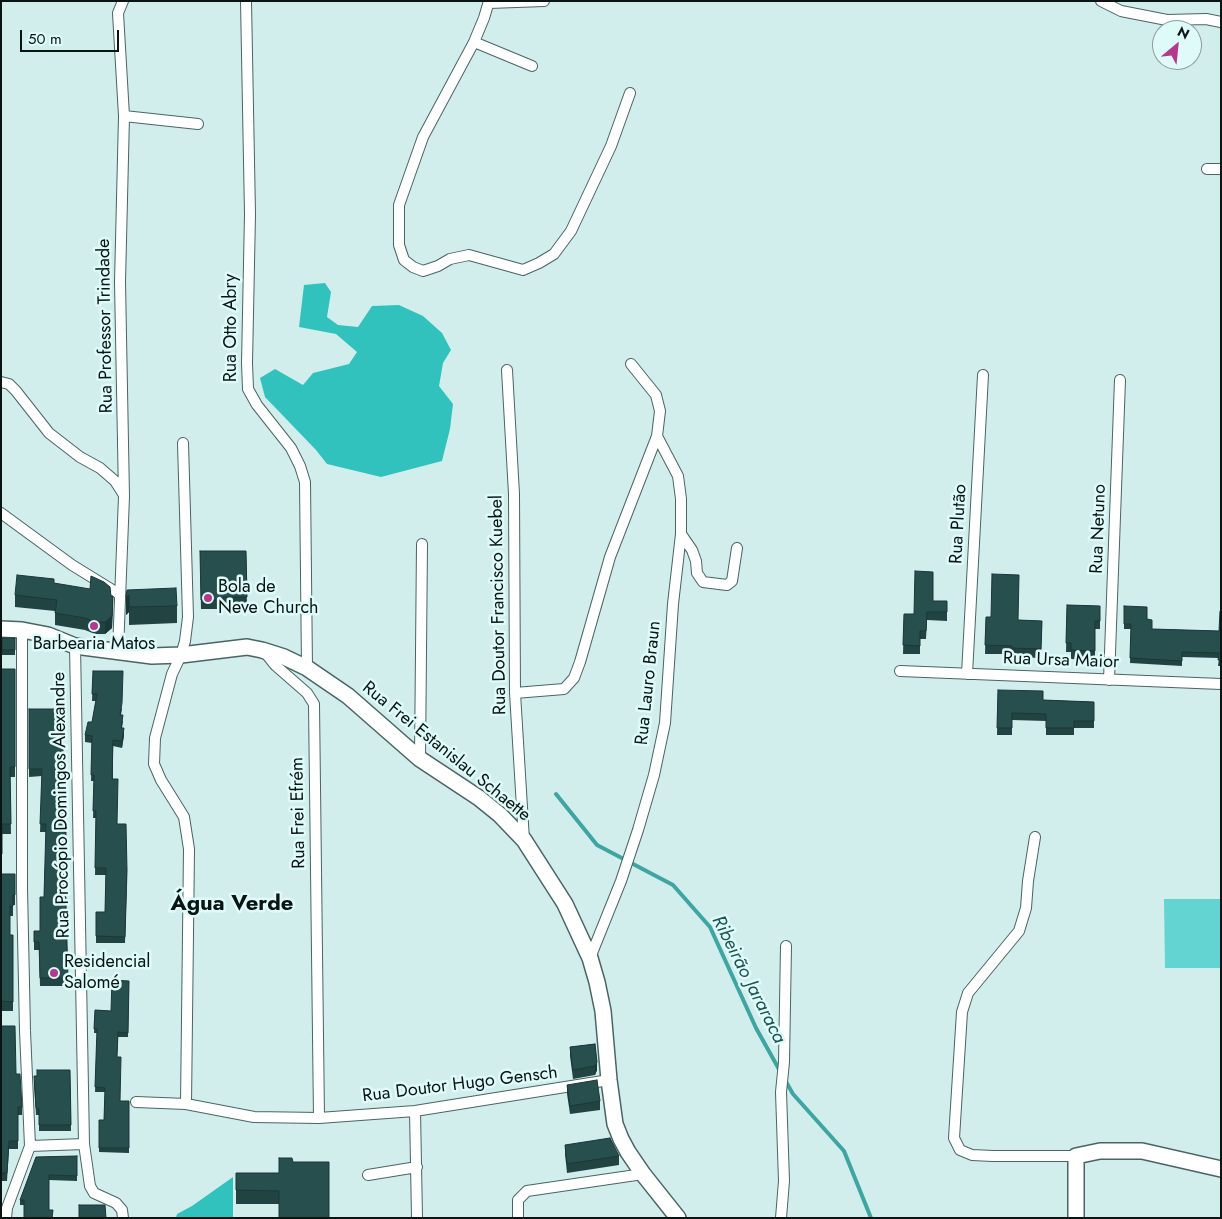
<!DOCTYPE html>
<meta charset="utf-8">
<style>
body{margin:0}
#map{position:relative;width:1222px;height:1219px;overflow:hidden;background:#d1eeec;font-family:Jost,sans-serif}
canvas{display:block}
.frame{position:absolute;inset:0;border:2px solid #091413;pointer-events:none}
.north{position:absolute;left:1152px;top:20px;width:50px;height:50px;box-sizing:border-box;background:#defbf9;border:1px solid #899f9d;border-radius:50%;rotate:28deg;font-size:14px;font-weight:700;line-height:20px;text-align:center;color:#091413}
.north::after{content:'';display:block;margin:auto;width:18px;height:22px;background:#b2398d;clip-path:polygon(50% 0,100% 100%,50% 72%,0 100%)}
.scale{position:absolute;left:20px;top:30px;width:99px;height:22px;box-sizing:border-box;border:2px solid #091413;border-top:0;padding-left:6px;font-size:15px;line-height:18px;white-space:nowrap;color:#091413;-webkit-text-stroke:4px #defbf9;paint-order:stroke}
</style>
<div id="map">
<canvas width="1222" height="1219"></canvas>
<div class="frame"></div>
<div class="north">N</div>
<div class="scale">50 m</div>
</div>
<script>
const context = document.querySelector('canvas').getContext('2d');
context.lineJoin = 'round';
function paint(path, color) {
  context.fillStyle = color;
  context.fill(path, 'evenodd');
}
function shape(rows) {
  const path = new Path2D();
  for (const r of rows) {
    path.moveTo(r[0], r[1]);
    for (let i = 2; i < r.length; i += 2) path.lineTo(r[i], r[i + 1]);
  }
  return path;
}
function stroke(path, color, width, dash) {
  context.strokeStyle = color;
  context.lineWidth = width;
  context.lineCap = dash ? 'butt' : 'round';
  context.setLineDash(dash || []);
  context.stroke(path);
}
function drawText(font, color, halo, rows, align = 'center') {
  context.font = font + ' Jost,sans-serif';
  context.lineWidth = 5;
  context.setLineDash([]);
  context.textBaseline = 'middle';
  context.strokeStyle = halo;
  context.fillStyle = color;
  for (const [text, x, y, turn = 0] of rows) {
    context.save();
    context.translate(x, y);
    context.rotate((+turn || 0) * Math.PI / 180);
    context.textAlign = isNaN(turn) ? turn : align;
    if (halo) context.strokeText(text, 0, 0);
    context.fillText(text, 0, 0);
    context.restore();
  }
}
const green = shape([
 [1164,899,1221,899,1221,968,1165,968]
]);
const forest = shape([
 [325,283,331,292,327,317,338,325,358,327,372,306,399,305,423,316,442,333,451,350,443,363,439,386,453,404,450,429,442,461,381,477,327,464,316,450,265,397,260,378,275,369,303,385,313,373,349,364,357,352,336,334,299,327,304,285],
 [233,1177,233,1218,176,1218,177,1214,192,1206]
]);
const stream = shape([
 [556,794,597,845,673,885,710,927,756,1028,780,1071],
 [785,1080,793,1094,844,1151,871,1218]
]);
const street = shape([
 [246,1,250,214,247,363,248,389,257,405,291,448,300,466,305,482,307,668],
 [489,1,484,18,474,42,423,137,399,205,399,245,404,260,413,267,423,271,438,266,450,259,469,255,523,270,539,263,554,254,571,231,611,146,630,93],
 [1101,1,1121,11,1167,20,1206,19,1221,22],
 [489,3,544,1],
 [474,42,532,66],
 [124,116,198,124],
 [1207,169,1221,169],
 [507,370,514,494,515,693,524,840],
 [1,382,9,384,16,391,49,433,80,457,100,468,115,481,124,495],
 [183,443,188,617,185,641,181,655,172,674,155,738,154,764,161,780,184,817,189,849,186,1104],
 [1,513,72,565,119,594],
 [681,534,692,550,696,561,697,573,703,582,727,585,732,581,737,548],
 [75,646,84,1144,90,1186,94,1193,116,1203,122,1210,123,1218],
 [263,650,275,665,307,693,314,704,319,1118],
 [118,651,124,496,120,282,124,116,118,13,123,1],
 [900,671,1221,684],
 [967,674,983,375],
 [1109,680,1120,380],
 [515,693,564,689,574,678,580,662,610,557,657,436,660,411,656,395,631,364],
 [420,759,422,544],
 [1035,837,1028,881,1026,908,1019,931,968,993,962,1012,954,1138,960,1150,972,1155,993,1156,1076,1156],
 [590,958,621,881,638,830,654,775,665,723,673,604,681,534,681,499,678,476,657,436],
 [136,1102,186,1104,254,1117,319,1118,415,1111,609,1080],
 [415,1111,417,1218],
 [30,1146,84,1144],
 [368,1175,417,1167],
 [6,1218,7,1208,30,1146,25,1031,22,888,22,630],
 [518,1218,518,1200,527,1191,643,1174],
 [781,1218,784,1181,781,1092,784,1062,786,946]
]);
const secondary = shape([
 [1,629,22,630,48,635,75,646,152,656,181,655,247,647,262,650,284,657,307,668,348,696,420,759,479,798,500,815,524,840,565,904,590,958,597,982,603,1011,609,1080,615,1124,621,1139,628,1152,643,1174,678,1218],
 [1076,1218,1076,1156,1100,1151,1142,1151,1221,1169]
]);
const wall = shape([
 [200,551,246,551,247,606,223,606,223,609,201,609],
 [54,583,113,608,112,628,105,634,95,634,85,630,55,625,55,611,15,607,15,595],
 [127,590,177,606,177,623,129,625,129,612,126,615],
 [933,601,947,601,947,621,927,620,926,639,920,639,920,654,903,654,904,614,914,614],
 [1067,605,1100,606,1100,629,1095,629,1095,660,1071,659,1071,652,1066,652],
 [1124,606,1147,619,1152,629,1219,631,1221,611,1221,666,1218,666,1219,658,1182,657,1182,666,1130,663,1131,629,1124,629],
 [986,617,1019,620,1042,621,1041,658,1012,657,1012,654,985,654],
 [2,638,15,638,15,655,2,655],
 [1,669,15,669,15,777,10,777,11,834,2,834,2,864,1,864],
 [93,671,122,709,121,715,123,722,122,728,124,735,122,748,113,746,113,779,117,824,127,877,125,943,96,943,96,912,105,912,106,875,95,875,96,818,93,818,94,781,91,781,92,743,85,742,85,735,92,722,96,701,92,701],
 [998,690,1043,700,1094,702,1094,728,1074,728,1074,735,1046,735,1046,721,1012,720,1012,735,997,735],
 [29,709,63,800,65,832,68,986,40,986,39,950,34,950,34,931,40,931,44,897,46,832,40,832,42,776,29,777],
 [1,874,15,874,15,905,13,905,13,916,10,916,10,935,13,935,13,1011,1,1011],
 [129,981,128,1037,118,1037,117,1057,120,1101,129,1101,129,1153,99,1152,99,1120,104,1120,105,1092,95,1092,97,1033,94,1033,95,1010,111,1011],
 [1,1026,16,1074,22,1107,22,1115,18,1115,18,1149,9,1149,7,1181,1,1181],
 [595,1044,597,1070,595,1075,573,1079,570,1056,570,1047],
 [70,1070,71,1131,39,1131,39,1115,36,1115,34,1083,37,1076],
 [567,1085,600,1101,600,1110,570,1114,567,1094],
 [565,1145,619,1156,619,1165,567,1173,565,1154],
 [77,1156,77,1181,49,1180,49,1210,53,1218,24,1205,20,1205,20,1200,36,1157],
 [293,1162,279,1204,236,1204,236,1173,279,1173]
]);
const shadedWall = shape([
 [129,595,129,612,126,615,126,597],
 [113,596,112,628,105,634,105,622],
 [124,728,124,735,122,748,122,741],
 [597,1062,597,1070,595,1075,595,1066]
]);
const building = shape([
 [200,551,246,551,247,597,223,597,223,600,201,600,200,551],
 [915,571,933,572,933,601,947,601,947,612,927,612,926,631,920,631,920,646,903,645,904,614,914,614,915,571],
 [992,574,1019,575,1018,620,1042,621,1041,649,1012,648,1012,646,985,645,986,617,991,617,992,574],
 [17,575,54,579,54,583,90,589,91,576,104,582,110,587,111,596,113,596,112,616,105,622,95,622,85,618,55,613,57,600,15,595,17,575],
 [176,588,177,606,129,607,129,595,126,597,127,590,176,588],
 [1067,605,1100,606,1100,621,1095,621,1095,651,1071,650,1071,643,1066,643,1067,605],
 [1124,606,1147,607,1147,619,1152,620,1152,629,1219,631,1220,611,1221,611,1221,660,1218,660,1219,653,1182,652,1182,661,1130,658,1131,624,1124,624,1124,606],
 [2,638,15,638,15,650,2,650,2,638],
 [1,669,15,669,15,767,10,767,11,824,2,824,2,854,1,854,1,669],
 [93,671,123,671,122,703,120,715,123,715,121,728,124,728,122,741,113,740,112,779,118,779,117,824,126,824,127,870,125,937,96,936,96,912,105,912,106,868,95,868,96,811,93,811,94,775,91,775,92,736,85,735,88,722,92,722,97,694,92,694,93,671],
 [998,690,1043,691,1043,700,1094,702,1094,721,1074,721,1074,728,1046,728,1046,714,1012,713,1012,728,997,728,998,690],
 [29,709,63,709,63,800,65,800,64,832,66,832,65,879,68,978,40,978,39,942,34,942,34,931,40,931,40,897,44,897,46,824,40,824,42,769,29,769,29,709],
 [1,874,15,874,15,895,13,895,13,906,10,906,10,935,13,935,13,1002,1,1001,1,874],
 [112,980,129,981,128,1033,118,1032,117,1057,121,1057,120,1101,129,1101,129,1148,99,1148,99,1120,104,1120,105,1088,95,1087,97,1029,94,1029,95,1010,111,1011,112,980],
 [1,1026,15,1026,16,1074,20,1074,22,1107,18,1107,18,1141,9,1141,7,1173,1,1173,1,1026],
 [595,1044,597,1062,595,1066,573,1070,570,1047,595,1044],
 [37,1070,70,1070,71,1125,39,1125,39,1109,36,1108,34,1076,37,1076,37,1070],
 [597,1080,600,1101,570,1106,567,1085,597,1080],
 [610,1138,619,1156,567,1164,565,1145,610,1138],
 [77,1156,77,1176,49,1175,49,1210,53,1210,52,1218,24,1218,24,1200,20,1200,36,1157,77,1156],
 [279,1158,292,1158,293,1162,329,1162,329,1218,279,1218,279,1191,236,1190,236,1173,279,1173,279,1158],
 [79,1205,105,1205,106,1218,79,1218,79,1205]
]);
const markers = [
 [208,598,5,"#b2398d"],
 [94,626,5,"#b2398d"],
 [54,973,5,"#b2398d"]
];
const streetNames = [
 ["Rua Professor Trindade",106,326,-91],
 ["Rua Otto Abry",232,328,-90],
 ["Rua Plutão",959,524,-87],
 ["Rua Netuno",1099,529,-88],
 ["Rua Doutor Francisco Kuebel",499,605,-91],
 ["Rua Ursa Maior",1061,661,2],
 ["Rua Lauro Braun",649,683,-84],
 ["Rua Frei Estanislau Schaette",446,752,39],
 ["Rua Procópio Domingos Alexandre",62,805,-91],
 ["Rua Frei Efrém",299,813,-91],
 ["Rua Doutor Hugo Gensch",460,1085,-7]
];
const poiNames = [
 ["Bola de",218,588],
 ["Neve Church",218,609],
 ["Barbearia Matos",94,645,"center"],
 ["Residencial",64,963],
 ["Salomé",64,984]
];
const waterNames = [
 ["Ribeirão Jararaca",748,980,63]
];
const districtNames = [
 ["Água Verde",232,905]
];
paint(green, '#63d4d1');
paint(forest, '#32c2be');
stroke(stream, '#3fa5a2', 4);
stroke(street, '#4a6463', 12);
stroke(secondary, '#4a6463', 18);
stroke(street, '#fff', 10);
stroke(secondary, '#fff', 15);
paint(wall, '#214443');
paint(shadedWall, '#1b3737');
paint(building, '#264f4e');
stroke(building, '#1b3737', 1);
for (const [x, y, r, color] of markers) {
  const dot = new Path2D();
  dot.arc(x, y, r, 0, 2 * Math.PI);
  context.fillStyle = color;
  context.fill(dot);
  stroke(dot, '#defbf9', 2);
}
drawText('18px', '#091413', '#defbf9', streetNames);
drawText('18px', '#091413', '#defbf9', poiNames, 'left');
drawText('italic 19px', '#1b5453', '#defbf9', waterNames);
drawText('bold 22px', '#091413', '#defbf9', districtNames);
</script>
